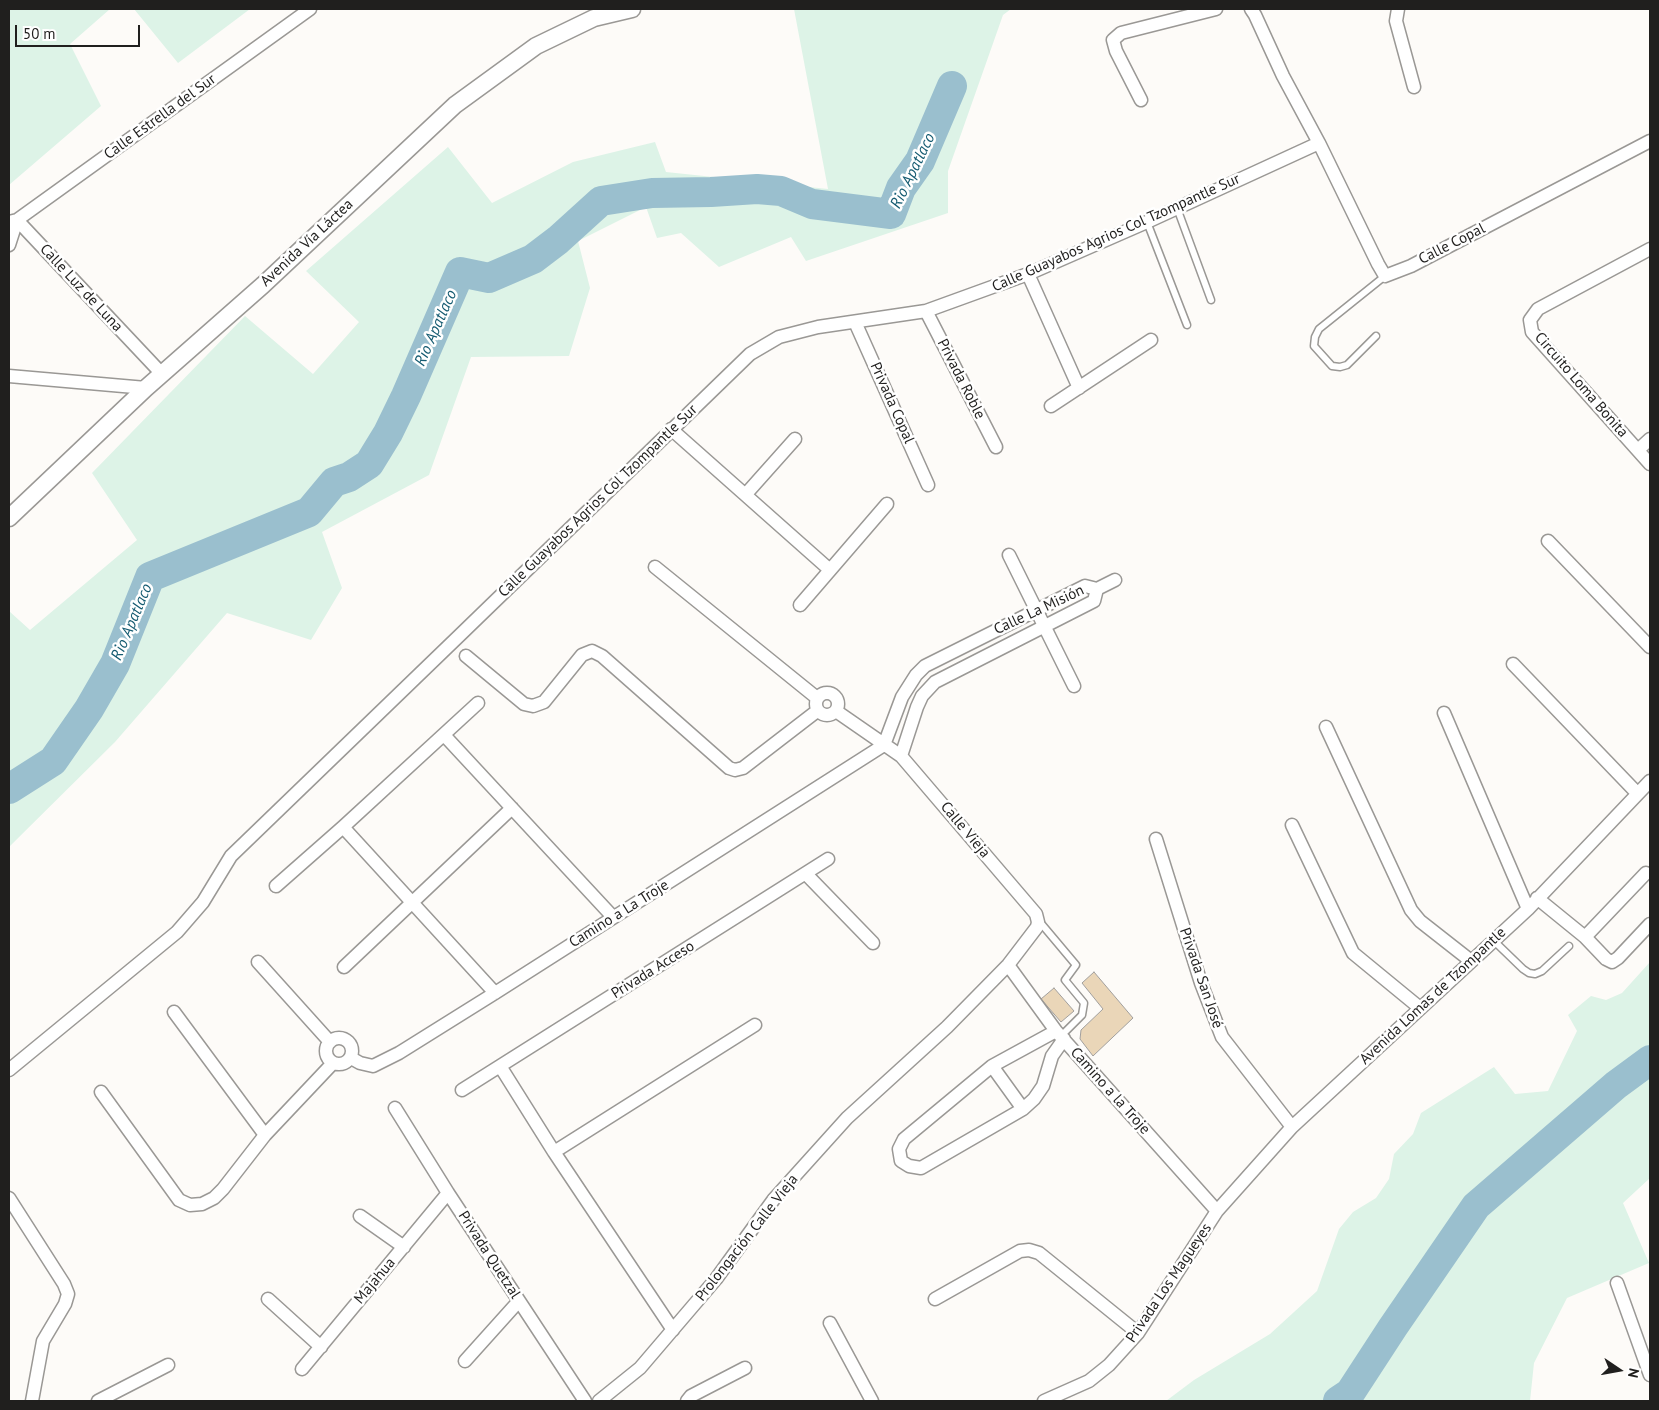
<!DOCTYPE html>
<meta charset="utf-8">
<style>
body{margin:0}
#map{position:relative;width:1659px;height:1410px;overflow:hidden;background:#fdfbf8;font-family:"PT Sans",sans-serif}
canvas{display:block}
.frame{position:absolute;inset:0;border:10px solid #201f1e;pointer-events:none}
.north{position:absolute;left:1594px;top:1345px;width:50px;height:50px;-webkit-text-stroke:4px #fff;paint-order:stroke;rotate:102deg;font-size:14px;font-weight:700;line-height:20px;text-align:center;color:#201f1e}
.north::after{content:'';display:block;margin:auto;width:18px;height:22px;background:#201f1e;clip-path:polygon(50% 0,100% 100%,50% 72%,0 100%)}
.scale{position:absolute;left:15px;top:25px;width:125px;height:22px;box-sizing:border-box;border:2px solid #201f1e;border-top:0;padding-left:6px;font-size:15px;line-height:18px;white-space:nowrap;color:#201f1e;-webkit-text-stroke:4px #fff;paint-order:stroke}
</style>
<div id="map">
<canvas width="1659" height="1410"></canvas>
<div class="frame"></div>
<div class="north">N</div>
<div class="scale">50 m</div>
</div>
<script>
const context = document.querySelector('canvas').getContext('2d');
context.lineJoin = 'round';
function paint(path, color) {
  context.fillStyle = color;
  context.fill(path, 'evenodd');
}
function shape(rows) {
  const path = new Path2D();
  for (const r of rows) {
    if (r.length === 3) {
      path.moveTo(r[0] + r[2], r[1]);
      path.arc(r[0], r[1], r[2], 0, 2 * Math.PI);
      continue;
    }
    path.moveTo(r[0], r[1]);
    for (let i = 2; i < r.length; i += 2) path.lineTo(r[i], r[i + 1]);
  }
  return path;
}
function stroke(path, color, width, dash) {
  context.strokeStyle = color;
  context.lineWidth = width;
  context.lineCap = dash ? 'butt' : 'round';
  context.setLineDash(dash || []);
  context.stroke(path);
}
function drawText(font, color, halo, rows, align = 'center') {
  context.font = font + ' "PT Sans",sans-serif';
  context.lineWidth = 5;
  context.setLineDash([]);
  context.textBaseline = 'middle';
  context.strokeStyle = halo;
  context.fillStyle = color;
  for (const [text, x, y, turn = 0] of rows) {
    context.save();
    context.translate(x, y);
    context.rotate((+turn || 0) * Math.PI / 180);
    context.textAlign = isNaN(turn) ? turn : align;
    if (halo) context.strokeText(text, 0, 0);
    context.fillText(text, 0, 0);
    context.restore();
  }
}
const green = shape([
 [9,9,110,9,70,44,101,106,9,185],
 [134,9,250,9,178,63],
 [794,9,1011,9,1003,15,948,171,948,213,806,261,791,237,719,267,681,233,657,238,646,207,578,241,590,288,569,356,471,357,429,475,322,532,342,588,311,640,227,613,115,742,9,847,9,611,30,630,137,540,92,473,245,316,313,374,359,322,306,271,448,147,492,203,573,162,655,142,666,172,828,189],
 [1650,962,1650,1178,1623,1203,1649,1263,1567,1298,1534,1363,1530,1401,1166,1401,1194,1380,1270,1334,1317,1291,1339,1229,1353,1212,1376,1198,1389,1179,1394,1154,1413,1134,1421,1113,1494,1067,1515,1094,1548,1091,1577,1031,1568,1015,1591,996,1606,1000,1622,993]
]);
const river = shape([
 [9,789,53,761,89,709,115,664,150,577,309,512,334,482,349,477,369,464,388,433,406,396,460,272,489,278,533,259,558,240,601,201,652,193,711,192,757,189,781,191,812,204,891,214,901,188,920,161,952,86],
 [1338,1401,1350,1393,1393,1327,1476,1206,1616,1085,1650,1060]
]);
const building = shape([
 [1094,972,1133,1018,1093,1056,1080,1039,1081,1030,1103,1009,1082,983,1094,972],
 [1054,988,1074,1011,1061,1022,1041,999,1054,988]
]);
const service = shape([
 [1177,208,1211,300],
 [1147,222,1187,325],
 [1376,336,1347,365,1340,367,1332,366,1314,346,1315,337,1319,329,1385,276],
 [1039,921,1076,965,1065,980,1084,1003,1082,1015,1061,1036],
 [1493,940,1523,969,1529,973,1535,974,1542,971,1569,946]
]);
const minor = shape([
 [1251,9,1255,15,1283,76,1319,143,1378,264,1385,276,1411,266,1650,141],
 [1398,9,1396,21,1414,87],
 [1141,100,1116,51,1113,40,1121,33,1216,9],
 [9,222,17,220,310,9],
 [9,245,17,220,162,374],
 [1650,249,1538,309,1530,320,1532,332,1650,464],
 [1028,274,1079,388],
 [926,311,996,447],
 [855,322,928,485],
 [9,376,146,388],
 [1051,406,1151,340],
 [671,429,830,570],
 [1638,450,1650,439],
 [746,494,795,439],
 [1548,541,1650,647],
 [1009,555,1074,686],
 [655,567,817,698],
 [1097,589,1115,580],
 [800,605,887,504],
 [466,656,524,704,533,706,544,702,582,655,592,651,602,656,729,768,735,770,743,768,817,711],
 [1513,664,1637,793],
 [827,704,11],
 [1444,713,1528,909],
 [1326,727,1411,910,1420,921,1471,961],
 [444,735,613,917],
 [884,745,902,697,916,675,925,666,1085,586,1097,589],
 [901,756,917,707,922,696,935,682,1094,601,1097,589],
 [1292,825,1353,953,1420,1008],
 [343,827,495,993],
 [1156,839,1201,983,1222,1037,1292,1127],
 [806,874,873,943],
 [276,886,343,827,478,703],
 [1537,898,1585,937,1606,959,1612,962,1618,958,1650,924],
 [1585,937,1646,873],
 [258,962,330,1042],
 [1008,965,1056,1031,1217,1211],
 [344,967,512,808],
 [174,1012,265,1135],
 [1056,1031,992,1066,904,1139,899,1149,901,1161,909,1166,921,1168,1023,1109,1034,1099,1043,1086,1052,1056,1064,1039],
 [339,1051,13],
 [351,1058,360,1063,373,1066,399,1053,495,993,884,745],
 [500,1066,554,1152,673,1330],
 [992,1066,1023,1109],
 [9,1070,177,932,203,902,231,856,461,634,750,354,779,337,818,327,926,311,1028,274,1147,222,1319,143],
 [462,1090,828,859],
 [101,1092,179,1200,190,1205,202,1204,214,1198,223,1189,265,1135,333,1063],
 [395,1108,448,1193,585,1401],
 [554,1152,755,1025],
 [9,1198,64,1284,68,1294,65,1304,43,1341,32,1401],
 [360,1216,404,1247],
 [1617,1283,1650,1375],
 [268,1299,321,1347],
 [935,1299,1020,1251,1029,1250,1039,1253,1138,1333],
 [830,1323,872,1401],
 [465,1361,518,1302],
 [302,1369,448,1193],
 [98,1401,168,1365],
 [599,1401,640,1368,716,1279,774,1199,847,1118,947,1027,1008,965,1037,927,1038,922,1036,914,901,756,836,711],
 [687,1401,691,1396,745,1368],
 [1044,1401,1089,1381,1109,1365,1138,1333,1217,1211,1292,1127,1528,909,1650,781]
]);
const tertiary = shape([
 [9,518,146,388,263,285,455,105,536,46,594,18,632,9]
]);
const streetNames = [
 ["Calle Estrella del Sur",160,117,-36],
 ["Calle Guayabos Agrios Col Tzompantle Sur",1116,233,-24],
 ["Avenida Vía Láctea",307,243,-43],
 ["Calle Copal",1452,244,-27],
 ["Calle Luz de Luna",81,288,47],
 ["Privada Roble",961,379,63],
 ["Circuito Loma Bonita",1581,385,49],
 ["Privada Copal",892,403,66],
 ["Calle Guayabos Agrios Col Tzompantle Sur",598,501,-44],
 ["Calle La Misión",1039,610,-25],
 ["Calle Vieja",965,830,50],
 ["Camino a La Troje",619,914,-32],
 ["Privada Acceso",653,970,-32],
 ["Privada San José",1201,978,71],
 ["Avenida Lomas de Tzompantle",1433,996,-43],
 ["Camino a la Troje",1110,1091,48],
 ["Prolongación Calle Vieja",747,1238,-52],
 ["Privada Quetzal",489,1255,57],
 ["Majahua",375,1281,-50],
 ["Privada Los Magueyes",1169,1283,-56]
];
const waterNames = [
 ["Rio Apatlaco",913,171,-64],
 ["Rio Apatlaco",436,328,-66],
 ["Rio Apatlaco",132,622,-67]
];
paint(green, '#ddf3e7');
stroke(river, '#9abfce', 30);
paint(building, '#ead6b8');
stroke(building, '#a19f9d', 1);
stroke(service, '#9a9895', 9);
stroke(minor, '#9a9895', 15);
stroke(tertiary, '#9a9895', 19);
stroke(service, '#fff', 6);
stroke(minor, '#fff', 12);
stroke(tertiary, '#fff', 16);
drawText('15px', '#201f1e', '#fff', streetNames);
drawText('italic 16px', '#155b71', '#fff', waterNames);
</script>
